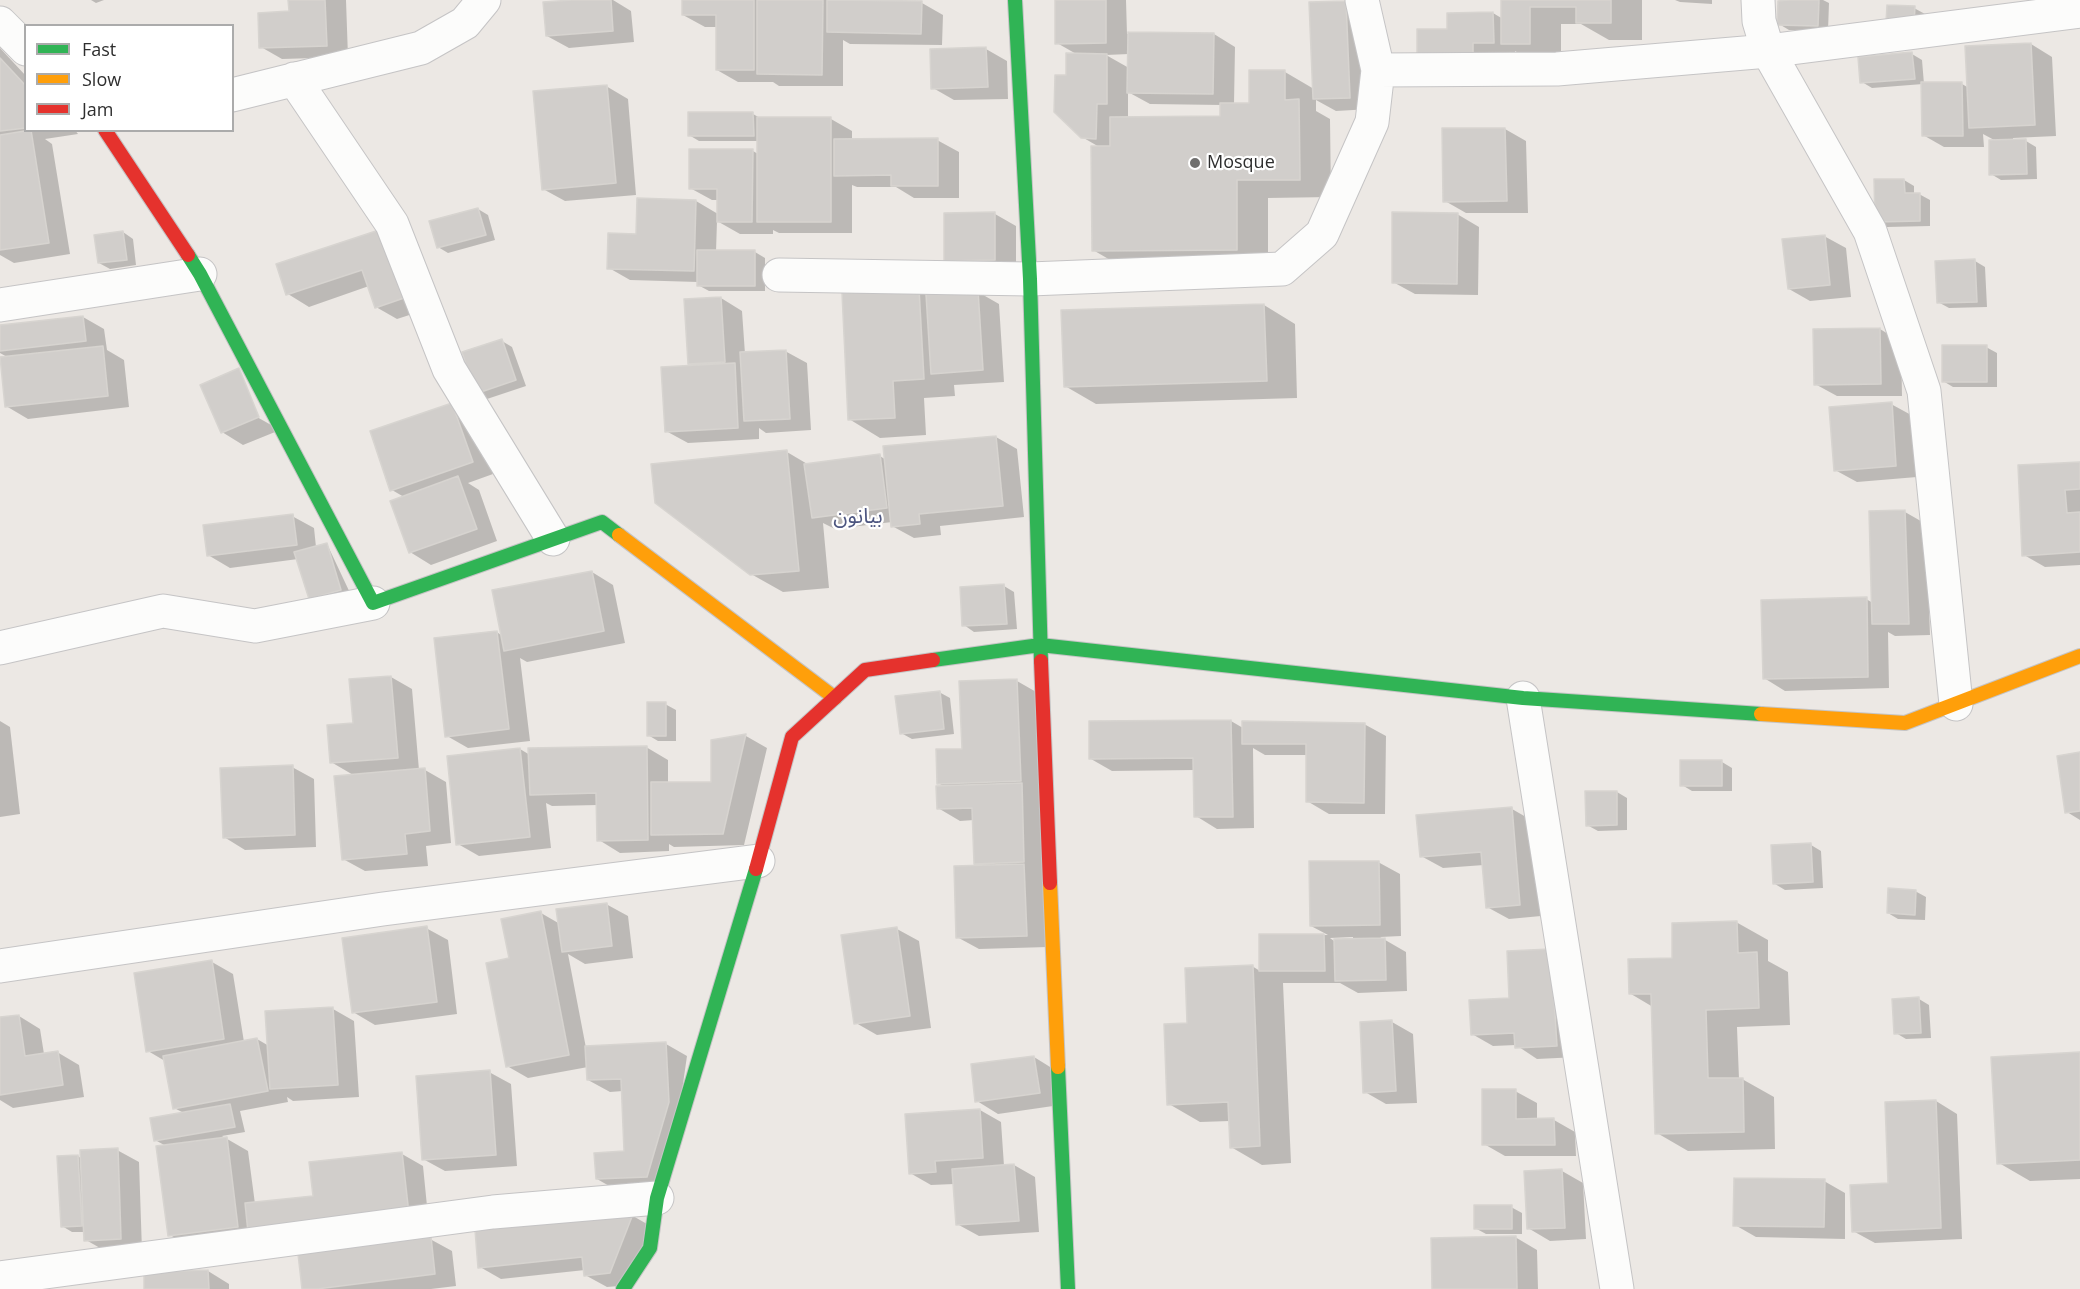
<!DOCTYPE html>
<meta charset="utf-8">
<style>
body{margin:0}
#map{position:relative;width:2080px;height:1289px;overflow:hidden;background:#ece8e4;font-family:"Open Sans",sans-serif}
canvas{display:block}
.legend{position:absolute;left:24px;top:24px;width:210px;height:108px;box-sizing:border-box;background:#fff;border:2px solid #ababab;margin:0;padding:8px 10px;list-style:none;font-size:18px;color:#2e2e2e}
.legend li{display:flex;align-items:center;gap:12px;height:30px}
.legend b{width:30px;border:2px solid #ababab}
</style>
<div id="map">
<canvas width="2080" height="1289"></canvas>
<ul class="legend">
<li><b style="height:8px;background:#30b455"></b>Fast</li>
<li><b style="height:8px;background:#ff9f0a"></b>Slow</li>
<li><b style="height:8px;background:#e5322d"></b>Jam</li>
</ul>
</div>
<script>
const context = document.querySelector('canvas').getContext('2d');
context.lineJoin = 'round';
function paint(path, color) {
  context.fillStyle = color;
  context.fill(path, 'evenodd');
}
function shape(rows) {
  const path = new Path2D();
  for (const r of rows) {
    path.moveTo(r[0], r[1]);
    for (let i = 2; i < r.length; i += 2) path.lineTo(r[i], r[i + 1]);
  }
  return path;
}
function stroke(path, color, width, dash) {
  context.strokeStyle = color;
  context.lineWidth = width;
  context.lineCap = dash ? 'butt' : 'round';
  context.setLineDash(dash || []);
  context.stroke(path);
}
function drawText(font, color, halo, rows, align = 'center') {
  context.font = font + ' "Open Sans","Noto Sans Arabic",sans-serif';
  context.lineWidth = 4.5;
  context.setLineDash([]);
  context.textBaseline = 'middle';
  context.strokeStyle = halo;
  context.fillStyle = color;
  for (const [text, x, y, turn = 0] of rows) {
    context.save();
    context.translate(x, y);
    context.rotate((+turn || 0) * Math.PI / 180);
    context.textAlign = isNaN(turn) ? turn : align;
    if (halo) context.strokeText(text, 0, 0);
    context.fillText(text, 0, 0);
    context.restore();
  }
}
const shadow = shape([
 [91,0,104,0,96,3],
 [290,0,346,0,348,57,282,59,261,47,290,13],
 [589,0,613,0,631,11,634,42,569,48,547,36],
 [683,0,837,0,922,3,943,15,942,45,850,44,843,40,843,86,779,86,773,82,738,82,717,70,718,27,705,27,683,15],
 [1056,0,1126,0,1127,34,1214,34,1235,47,1234,104,1251,104,1285,72,1314,89,1346,3,1371,109,1336,111,1316,100,1316,111,1330,119,1331,197,1268,198,1268,268,1124,268,1093,250,1101,148,1082,137,1067,77,1078,55,1057,43],
 [1129,54,1129,68,1106,55],
 [1128,92,1150,104,1221,105,1222,117,1128,118],
 [1503,0,1642,0,1642,40,1609,40,1581,24,1561,24,1561,62,1534,62,1515,51,1515,54,1440,66,1448,31,1448,14,1493,13,1503,19],
 [1675,0,1712,0,1712,4,1680,2],
 [1791,0,1823,0,1829,3,1828,31,1789,30,1779,24],
 [1888,7,1914,8,1925,14,1924,29],
 [2031,44,2052,57,2056,136,2013,138,2013,141,2026,141,2036,147,2037,179,2001,180,1991,174,1996,141,1983,134,1984,147,1944,147,1923,135,1923,84,1872,88,1862,82,1912,54,1922,60,1924,84,1962,84,1969,88],
 [0,48,26,76,26,130,75,130,78,134,45,139,52,144,70,254,14,263,0,255],
 [986,49,1007,61,1008,99,954,100,933,88],
 [606,86,628,99,636,195,565,201,543,189],
 [753,114,760,118,831,119,852,131,852,141,937,140,959,152,959,198,914,198,896,187,857,187,852,185,852,233,779,233,773,230,773,234,740,234,717,221,716,252,755,252,765,258,765,291,709,291,698,285,698,282,630,280,609,268,638,235,696,201,718,214,718,200,712,200,690,188,753,151,758,154,758,141,699,141,689,135],
 [1505,129,1526,141,1528,213,1466,213,1445,201],
 [1904,180,1914,186,1914,194,1919,194,1930,200,1930,226,1887,227,1876,221],
 [478,209,488,215,495,240,448,253,438,247],
 [995,214,1016,226,1016,271,967,272,946,260],
 [1457,214,1479,227,1478,295,1415,294,1393,282],
 [382,231,425,310,397,319,376,307,369,286,309,307,288,294],
 [123,232,133,239,136,265,110,269,99,263],
 [1824,236,1846,248,1851,297,1810,301,1789,289],
 [1975,261,1985,267,1987,307,1949,308,1938,302],
 [919,291,926,295,978,292,999,304,1004,382,954,385,955,396,924,398,926,435,880,438,849,419],
 [721,298,742,311,745,354,785,351,807,363,811,430,766,433,759,428,759,439,688,443,666,431,695,366,689,363],
 [1264,305,1295,324,1297,398,1096,404,1065,386],
 [83,317,104,329,107,350,124,360,129,407,28,419,6,406,9,358,0,353,0,327],
 [1880,329,1901,342,1902,396,1837,396,1815,384],
 [502,341,512,347,526,386,487,399,476,393],
 [1986,347,1997,353,1997,387,1953,387,1943,381],
 [202,386,280,430,243,445,222,432],
 [1891,404,1913,416,1917,477,1857,482,1835,470],
 [452,405,473,417,493,474,468,483,479,490,497,541,431,565,410,552,404,497,392,490],
 [996,437,1017,449,1024,517,940,526,941,535,914,538,892,526,892,522,835,529,823,523,829,588,783,592,751,574,787,452,809,465,880,456,886,460],
 [2080,464,2080,565,2045,567,2024,555],
 [1905,512,1926,524,1930,635,1895,636,1888,632,1889,688,1785,691,1764,678,1866,599,1873,603],
 [292,516,314,528,316,547,327,544,351,595,320,604,310,598,298,559,230,568,208,555],
 [592,572,613,585,625,643,527,662,520,658,530,741,468,748,447,736,497,632,502,636],
 [1004,586,1014,592,1017,629,974,632,964,625],
 [391,677,412,689,419,770,425,770,446,782,451,843,426,846,428,866,365,871,343,859,355,776,331,762,355,725],
 [1017,681,1038,693,1048,947,979,949,957,937,983,867,976,863,974,820,960,821,938,808,945,787,938,783],
 [939,692,950,698,954,734,912,739,901,733],
 [665,704,676,710,676,741,658,741,648,735],
 [0,721,10,727,20,814,0,817],
 [1231,721,1243,728,1364,724,1386,736,1385,814,1329,814,1307,801,1308,755,1265,755,1253,748,1254,828,1217,829,1196,816,1195,770,1112,771,1091,759,1090,723],
 [746,736,767,748,744,845,674,847,669,844,669,851,620,853,599,840,598,805,552,806,546,803,551,848,479,856,458,844,520,749,530,755,646,747,668,760,668,783,712,783,712,741],
 [2080,754,2080,820,2067,812],
 [1722,762,1732,768,1732,791,1692,791,1682,785],
 [292,767,314,779,316,847,245,850,224,837],
 [1617,792,1627,798,1627,830,1598,831,1587,825],
 [1512,809,1533,821,1541,916,1509,919,1487,907,1484,865,1443,868,1421,856],
 [1811,845,1821,851,1823,888,1785,890,1775,884],
 [1378,862,1400,874,1401,936,1380,937,1406,952,1407,991,1358,993,1340,983,1283,983,1291,1163,1262,1165,1231,1147,1230,1121,1200,1122,1169,1104,1189,1024,1252,966,1260,971,1260,936,1328,935,1311,926],
 [1353,937,1353,940,1334,941,1330,938],
 [1915,891,1926,897,1925,920,1898,919,1888,913],
 [606,904,628,916,633,958,585,964,568,954,586,1048,666,1044,687,1056,668,1188,618,1191,597,1179,626,1153,623,1091,610,1092,588,1080,588,1067,528,1078,507,1066,510,959,541,913,560,924],
 [1736,922,1768,940,1768,961,1788,972,1790,1025,1737,1027,1739,1079,1742,1079,1774,1097,1775,1149,1688,1151,1657,1133,1653,1007,1631,994,1674,959],
 [426,928,448,940,457,1014,375,1025,353,1012],
 [897,929,919,941,931,1028,877,1035,856,1023],
 [1551,950,1578,1057,1537,1059,1516,1045,1493,1046,1472,1034,1511,999],
 [212,962,233,974,244,1042,257,1039,269,1046,333,1009,354,1021,359,1097,293,1101,287,1097,288,1102,240,1111,245,1132,222,1136,248,1151,255,1204,315,1197,402,1154,423,1166,429,1226,191,1247,170,1235,166,1146,155,1140,184,1113,174,1108,165,1061,148,1051],
 [1919,999,1929,1005,1931,1038,1906,1039,1896,1033],
 [19,1016,40,1029,44,1054,57,1052,79,1065,84,1097,13,1108,0,1100,0,1019],
 [1392,1022,1413,1034,1417,1103,1386,1104,1365,1092],
 [2080,1053,2080,1179,2030,1181,1999,1163],
 [1034,1057,1055,1070,1060,1105,998,1114,977,1101],
 [489,1072,511,1084,517,1166,445,1171,423,1159],
 [1515,1091,1537,1103,1537,1120,1554,1120,1575,1132,1576,1156,1505,1156,1484,1144],
 [1936,1101,1957,1114,1962,1239,1875,1243,1853,1231,1890,1185],
 [980,1110,1001,1122,1004,1166,1014,1165,1035,1177,1039,1232,979,1236,957,1224,954,1184,931,1185,910,1173],
 [117,1150,139,1162,142,1251,107,1252,86,1240,86,1232,72,1232,62,1226,78,1156,82,1159],
 [1562,1171,1583,1183,1586,1239,1550,1241,1528,1228,1526,1172],
 [1824,1181,1845,1193,1845,1239,1756,1237,1735,1225],
 [1511,1207,1522,1213,1522,1234,1486,1234,1475,1228],
 [633,1216,654,1228,631,1285,607,1287,585,1275,585,1270,501,1279,480,1267],
 [1515,1237,1537,1250,1538,1289,1434,1289],
 [430,1239,452,1251,456,1286,431,1289,304,1289],
 [208,1271,229,1284,229,1289,146,1289]
]);
const building = shape([
 [288,0,325,0,327,46,259,48,258,13,289,11,288,0],
 [572,0,611,0,613,31,546,36,543,2,572,0],
 [682,0,754,0,754,70,716,70,716,15,682,15,682,0],
 [757,0,823,0,822,75,757,74,757,0],
 [827,0,922,1,921,34,827,32,827,0],
 [1055,0,1106,0,1106,43,1055,44,1055,0],
 [1501,0,1611,0,1611,23,1576,23,1576,7,1530,7,1530,44,1501,44,1501,0],
 [1789,0,1819,0,1818,26,1777,25,1778,1,1789,0],
 [1346,1,1350,98,1313,99,1309,2,1346,1],
 [1887,5,1915,6,1914,24,1886,23,1887,5],
 [1493,12,1494,43,1473,43,1473,55,1417,55,1417,29,1447,29,1447,13,1493,12],
 [1128,32,1214,33,1213,94,1127,93,1128,32],
 [2031,43,2035,125,1969,128,1965,46,2031,43],
 [986,47,988,87,931,89,930,49,986,47],
 [1912,52,1915,79,1860,83,1858,57,1912,52],
 [1066,53,1107,54,1107,104,1097,104,1096,139,1081,138,1054,112,1055,75,1066,75,1066,53],
 [0,58,26,86,26,128,0,131,0,58],
 [1249,70,1285,70,1285,100,1299,99,1300,180,1237,180,1237,250,1092,251,1091,146,1110,146,1110,117,1220,116,1220,103,1249,103,1249,70],
 [1921,82,1962,82,1963,136,1922,136,1921,82],
 [607,85,616,183,542,190,533,91,607,85],
 [688,112,753,112,754,136,688,136,688,112],
 [757,117,831,117,831,222,757,222,757,117],
 [1442,128,1505,128,1507,201,1443,202,1442,128],
 [31,130,49,243,0,250,0,135,31,130],
 [938,138,938,186,891,186,891,175,834,176,834,139,938,138],
 [2026,139,2027,174,1989,175,1989,140,2026,139],
 [689,149,753,149,752,222,717,222,717,189,689,189,689,149],
 [1874,179,1904,179,1905,193,1920,193,1920,221,1875,222,1874,179],
 [637,198,696,200,694,271,607,269,608,233,636,234,637,198],
 [478,208,486,235,437,248,429,221,478,208],
 [995,212,995,260,944,261,944,213,995,212],
 [1392,212,1458,213,1457,284,1392,283,1392,212],
 [382,229,404,298,375,308,362,270,286,295,276,264,382,229],
 [123,231,127,260,98,263,94,235,123,231],
 [1825,235,1830,285,1788,289,1782,239,1825,235],
 [697,250,755,250,755,286,697,286,697,250],
 [1975,259,1977,302,1937,303,1935,261,1975,259],
 [919,289,924,379,893,381,895,418,848,420,842,293,919,289],
 [978,290,983,370,931,374,926,294,978,290],
 [721,297,725,362,688,364,684,299,721,297],
 [1264,304,1267,381,1064,387,1061,310,1264,304],
 [83,316,86,341,0,351,0,325,83,316],
 [1880,328,1881,384,1814,385,1813,329,1880,328],
 [502,339,516,380,475,394,462,352,502,339],
 [1942,345,1987,345,1987,382,1942,382,1942,345],
 [103,346,108,396,5,407,0,357,103,346],
 [786,350,790,419,744,421,740,352,786,350],
 [735,363,738,428,665,432,661,367,735,363],
 [239,368,259,417,221,433,200,385,239,368],
 [1892,402,1896,466,1834,471,1829,407,1892,402],
 [452,403,473,462,390,491,370,431,452,403],
 [996,436,1003,506,919,514,920,524,891,527,883,446,996,436],
 [787,450,799,571,750,575,655,503,651,464,787,450],
 [880,454,887,508,812,518,804,464,880,454],
 [2080,462,2080,489,2065,490,2067,513,2080,512,2080,552,2022,556,2018,465,2080,462],
 [458,476,477,529,409,553,390,501,458,476],
 [1905,510,1909,624,1872,624,1869,511,1905,510],
 [293,514,297,545,207,556,203,525,293,514],
 [327,543,341,590,309,599,294,552,327,543],
 [592,571,604,631,504,651,492,590,592,571],
 [1004,584,1007,624,962,626,960,587,1004,584],
 [1867,597,1868,677,1763,679,1761,600,1867,597],
 [497,631,509,729,445,737,434,638,497,631],
 [391,676,398,758,330,763,327,725,353,723,349,679,391,676],
 [1017,679,1021,781,937,784,936,749,962,749,959,681,1017,679],
 [940,691,944,729,900,734,895,696,940,691],
 [647,702,666,702,666,736,647,736,647,702],
 [1231,720,1233,817,1194,817,1193,758,1089,759,1089,721,1231,720],
 [1242,721,1365,723,1364,803,1306,802,1306,744,1242,744,1242,721],
 [746,734,723,834,651,835,651,782,711,782,711,740,746,734],
 [647,746,648,840,597,841,596,793,530,795,528,748,647,746],
 [520,748,530,837,456,845,447,756,520,748],
 [2080,752,2080,811,2065,813,2057,756,2080,752],
 [1680,760,1722,760,1722,786,1680,786,1680,760],
 [293,765,295,835,223,838,220,768,293,765],
 [425,768,430,831,405,834,407,854,342,860,334,776,425,768],
 [1022,783,1024,862,974,864,972,808,937,809,936,786,1022,783],
 [1585,791,1617,791,1617,825,1586,826,1585,791],
 [1512,807,1520,905,1486,908,1481,852,1420,857,1416,815,1512,807],
 [1811,843,1813,882,1773,884,1771,845,1811,843],
 [1309,861,1379,861,1380,925,1310,926,1309,861],
 [1024,864,1027,936,956,938,954,866,1024,864],
 [1888,888,1916,890,1915,915,1887,913,1888,888],
 [607,903,612,946,562,952,556,909,607,903],
 [541,911,569,1055,506,1067,486,963,509,958,501,919,541,911],
 [1737,921,1738,953,1757,952,1759,1008,1706,1010,1708,1078,1743,1078,1744,1132,1655,1134,1651,994,1629,994,1628,959,1672,958,1672,923,1737,921],
 [427,926,437,1002,352,1013,342,938,427,926],
 [897,927,910,1016,854,1024,841,935,897,927],
 [1259,934,1324,934,1325,971,1259,971,1259,934],
 [1385,938,1386,980,1335,981,1334,939,1385,938],
 [1551,949,1557,1046,1515,1048,1514,1033,1471,1035,1469,1000,1509,998,1507,951,1551,949],
 [212,960,224,1039,146,1052,134,973,212,960],
 [1253,965,1260,1146,1230,1148,1228,1102,1167,1105,1164,1024,1187,1023,1185,968,1253,965],
 [1919,997,1921,1033,1894,1034,1892,999,1919,997],
 [333,1007,338,1085,270,1089,265,1011,333,1007],
 [19,1015,25,1056,58,1051,63,1085,0,1095,0,1017,19,1015],
 [1392,1020,1396,1091,1363,1093,1360,1022,1392,1020],
 [257,1038,268,1091,173,1109,163,1056,257,1038],
 [666,1042,669,1102,647,1177,596,1179,594,1153,624,1151,621,1079,587,1080,585,1046,666,1042],
 [2080,1052,2080,1160,1997,1164,1991,1057,2080,1052],
 [1034,1056,1040,1093,975,1102,971,1064,1034,1056],
 [490,1070,496,1155,422,1160,416,1076,490,1070],
 [1482,1089,1516,1089,1516,1119,1554,1118,1555,1145,1482,1145,1482,1089],
 [1936,1100,1941,1228,1852,1232,1850,1185,1888,1183,1885,1102,1936,1100],
 [230,1104,235,1127,154,1141,150,1118,230,1104],
 [980,1109,983,1158,935,1161,936,1172,909,1174,905,1114,980,1109],
 [227,1137,238,1227,168,1236,156,1146,227,1137],
 [118,1148,121,1239,84,1241,80,1150,118,1148],
 [402,1152,409,1214,248,1232,245,1203,313,1196,309,1162,402,1152],
 [78,1155,82,1226,61,1227,57,1156,78,1155],
 [1014,1164,1019,1221,956,1225,952,1169,1014,1164],
 [1562,1169,1565,1228,1527,1229,1524,1171,1562,1169],
 [1734,1178,1825,1179,1824,1227,1733,1226,1734,1178],
 [1474,1205,1512,1205,1512,1229,1474,1229,1474,1205],
 [633,1214,610,1273,584,1276,582,1257,478,1268,475,1230,633,1214],
 [1516,1236,1517,1289,1432,1289,1431,1238,1516,1236],
 [431,1237,435,1274,317,1289,302,1289,298,1254,431,1237],
 [208,1270,209,1289,144,1289,144,1272,208,1270]
]);
const street = shape([
 [1758,0,1759,21,1768,51,1870,231,1924,391,1956,704],
 [0,23,26,49],
 [1378,70,1557,69,1768,51,2080,11],
 [294,79,392,224,449,369,553,539],
 [232,95,421,48,465,23,484,0],
 [779,275,1030,279,1282,269,1322,234,1372,122,1378,70,1362,0],
 [0,305,200,274],
 [0,648,163,611,255,626,373,603],
 [1523,698,1617,1289],
 [0,966,383,909,758,861],
 [0,1278,493,1212,657,1198]
]);
const fast = shape([
 [1015,0,1030,279,1041,661],
 [188,255,200,274,373,603,602,522,619,535],
 [933,660,1040,645,1523,698,1761,714],
 [1058,1067,1068,1289],
 [623,1289,650,1248,657,1198,756,869]
]);
const slow = shape([
 [619,535,835,698],
 [1761,714,1905,723,2080,656],
 [1050,883,1058,1067]
]);
const jam = shape([
 [105,130,188,255],
 [1041,661,1050,883],
 [756,869,792,737,865,670,933,660]
]);
const markers = [
 [1195,163,6,"#706f6e"]
];
const poiNames = [
 ["Mosque",1207,163]
];
const quarterNames = [
 ["بيانون",858,517]
];
paint(shadow, '#0003');
paint(building, '#d1cecb');
stroke(building, '#d7d4d0', 1.5);
stroke(street, '#c5c4c5', 35);
stroke(fast, '#c5c4c5', 16);
stroke(slow, '#c5c4c5', 16);
stroke(jam, '#c5c4c5', 16);
stroke(street, '#fcfcfb', 33);
stroke(fast, '#30b455', 14);
stroke(slow, '#ff9f0a', 14);
stroke(jam, '#e5322d', 14);
for (const [x, y, r, color] of markers) {
  const dot = new Path2D();
  dot.arc(x, y, r, 0, 2 * Math.PI);
  context.fillStyle = color;
  context.fill(dot);
  stroke(dot, '#fff', 2);
}
drawText('18px', '#2e2e2e', '#fff', poiNames, 'left');
drawText('21px', '#4d5680', '#fff', quarterNames);
</script>
